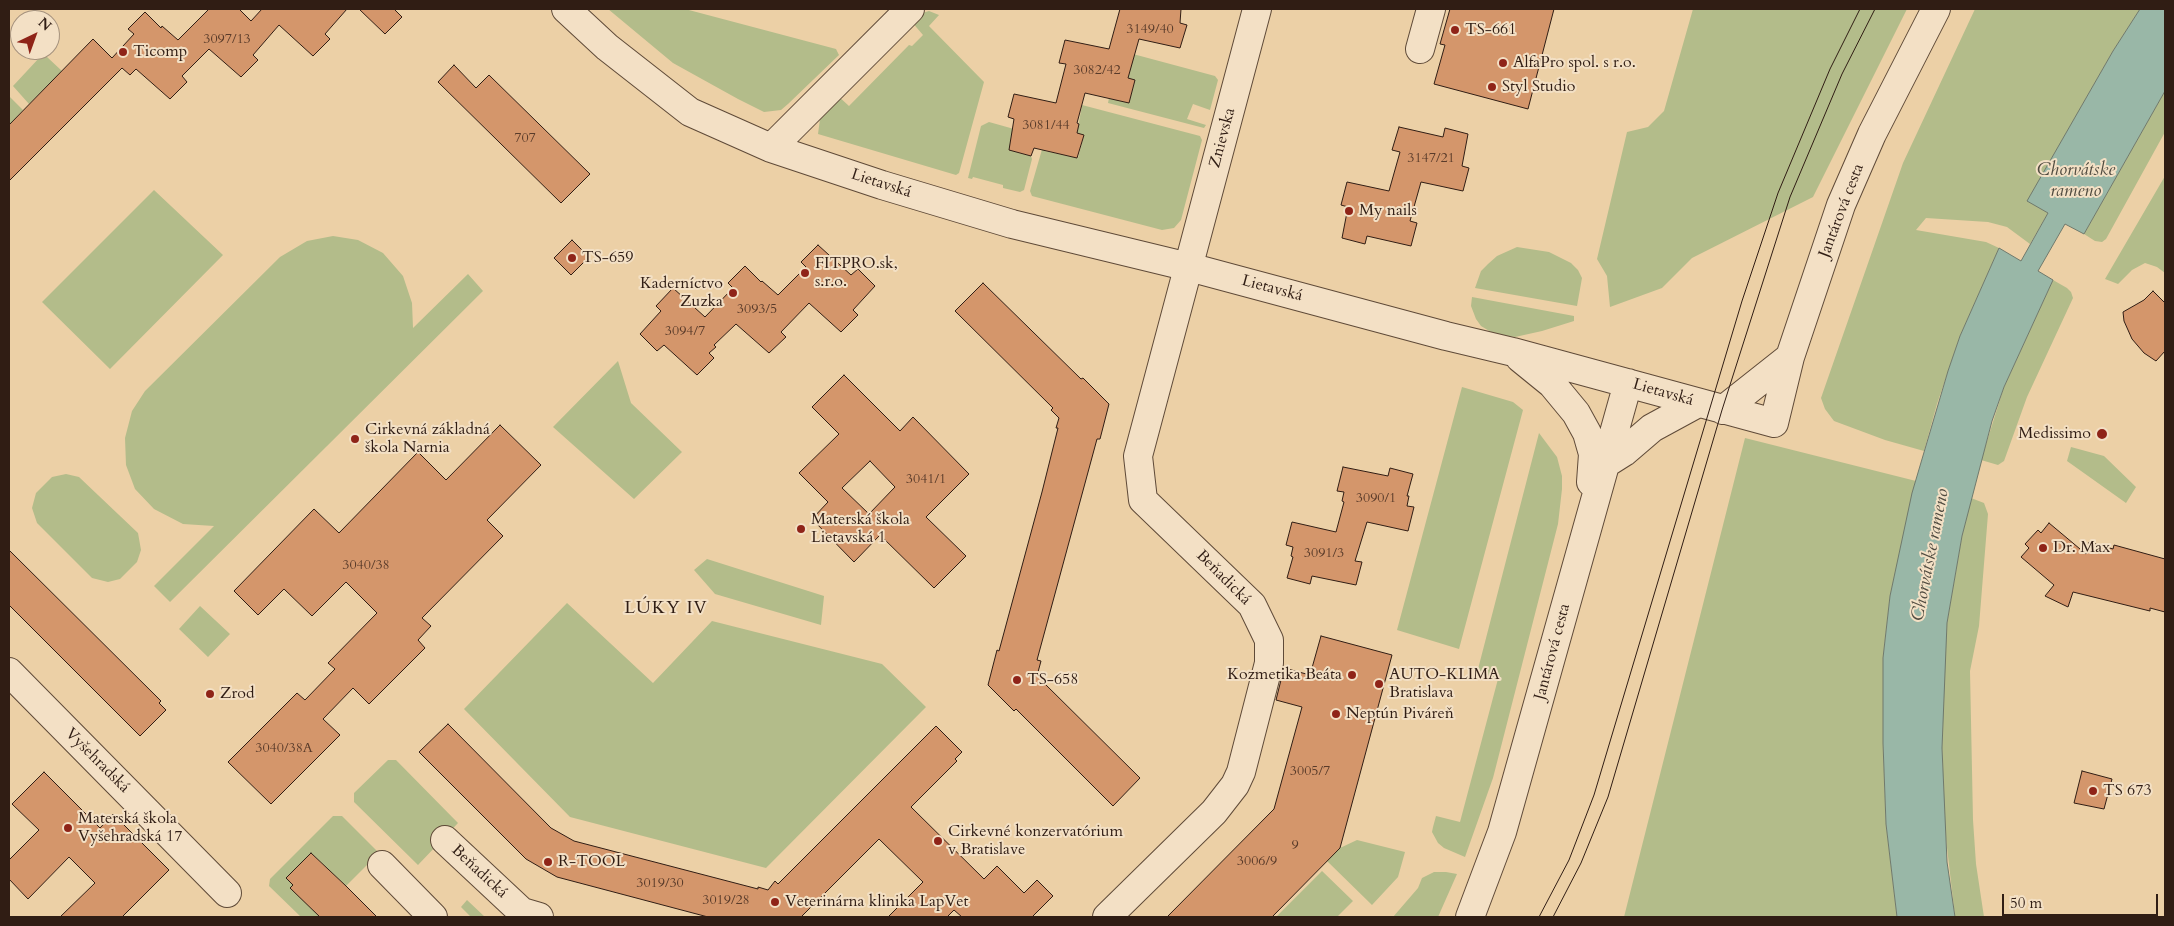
<!DOCTYPE html>
<meta charset="utf-8">
<style>
body{margin:0}
#map{position:relative;width:2174px;height:926px;overflow:hidden;background:#ecd0a6;font-family:Cardo,serif}
canvas{display:block}
.frame{position:absolute;inset:0;border:10px solid #301d14;pointer-events:none}
.north{position:absolute;left:10px;top:10px;width:50px;height:50px;box-sizing:border-box;background:#f3e0c5;border:1px solid #a5927e;border-radius:50%;rotate:42deg;font-size:14px;font-weight:700;line-height:20px;text-align:center;color:#301d14}
.north::after{content:'';display:block;margin:auto;width:18px;height:22px;background:#8f2418;clip-path:polygon(50% 0,100% 100%,50% 72%,0 100%)}
.scale{position:absolute;left:2002px;top:894px;width:156px;height:22px;box-sizing:border-box;border:2px solid #301d14;border-top:0;padding-left:6px;font-size:15px;line-height:18px;white-space:nowrap;color:#301d14;-webkit-text-stroke:4px #f3e0c5;paint-order:stroke}
</style>
<div id="map">
<canvas width="2174" height="926"></canvas>
<div class="frame"></div>
<div class="north">N</div>
<div class="scale">50 m</div>
</div>
<script>
const context = document.querySelector('canvas').getContext('2d');
context.lineJoin = 'round';
function paint(path, color) {
  context.fillStyle = color;
  context.fill(path, 'evenodd');
}
function shape(rows) {
  const path = new Path2D();
  for (const r of rows) {
    path.moveTo(r[0], r[1]);
    for (let i = 2; i < r.length; i += 2) path.lineTo(r[i], r[i + 1]);
  }
  return path;
}
function stroke(path, color, width, dash) {
  context.strokeStyle = color;
  context.lineWidth = width;
  context.lineCap = dash ? 'butt' : 'round';
  context.setLineDash(dash || []);
  context.stroke(path);
}
function drawText(font, color, halo, rows, align = 'center') {
  context.font = font + ' Cardo,serif';
  context.lineWidth = 4;
  context.setLineDash([]);
  context.textBaseline = 'middle';
  context.strokeStyle = halo;
  context.fillStyle = color;
  for (const [text, x, y, turn = 0] of rows) {
    context.save();
    context.translate(x, y);
    context.rotate((+turn || 0) * Math.PI / 180);
    context.textAlign = isNaN(turn) ? turn : align;
    if (halo) context.strokeText(text, 0, 0);
    context.fillText(text, 0, 0);
    context.restore();
  }
}
const green = shape([
 [608,9,685,9,836,49,839,55,788,104,781,110,764,112,738,99,673,63],
 [1693,9,1907,9,1813,197,1692,258,1662,288,1610,307,1607,276,1597,259,1627,132,1648,127,1664,111],
 [1975,9,2140,9,2113,51,2028,200,2048,213,2030,244,2007,227,1988,222,1926,218,1916,230,1986,242,1999,248,1960,336,1937,404,1924,451,1885,440,1834,421,1825,409,1821,398,1903,163],
 [929,11,939,15,929,26,984,82,959,173,956,175,818,134,820,119,828,105,837,95,849,106,909,45,912,46,923,35,911,21,919,14],
 [1133,54,1215,76,1218,80,1210,110,1193,104,1187,119,1206,125,1204,128,1108,103,1109,98,1129,103,1135,80,1128,78],
 [40,57,47,57,62,71,29,104,13,86],
 [2165,91,2165,132,2106,239,2102,242,2095,241,2084,234],
 [9,96,23,110,9,125],
 [1082,105,1200,136,1202,140,1181,220,1174,228,1162,230,1032,196,1030,191,1043,146,1046,147,1045,151,1078,158,1084,135,1077,133],
 [989,122,1014,129,1009,150,1031,156,1032,159,1024,190,1020,192,1003,188,1003,185,973,177,972,179,968,178,981,126],
 [2165,176,2165,273,2157,267,2145,263,2132,270,2118,284,2105,279],
 [154,190,223,255,110,369,42,302],
 [333,236,358,240,383,253,403,276,412,303,413,328,468,274,483,291,170,602,154,586,214,526,183,524,154,509,135,489,126,465,125,438,132,411,145,391,280,257,307,241],
 [1517,247,1549,252,1571,263,1578,270,1582,278,1577,306,1475,288,1481,271,1488,264,1497,256],
 [2053,280,2067,288,2071,292,2073,298,2027,397,2004,461,1998,465,1981,460,2004,387],
 [1472,297,1574,316,1574,321,1542,331,1515,337,1501,335,1491,332,1481,326,1476,319,1471,306],
 [618,361,631,403,682,452,634,499,553,427],
 [1462,387,1513,402,1523,410,1459,649,1397,630],
 [1539,433,1557,457,1562,476,1562,489,1558,524,1493,778,1465,857,1444,848,1438,843,1432,832,1433,827,1436,816,1460,822,1498,679,1477,673],
 [1745,438,1916,481,1890,596,1883,658,1883,743,1886,824,1897,917,1624,917],
 [2071,447,2104,456,2136,487,2126,503,2067,461],
 [66,474,79,477,138,533,141,550,137,562,120,579,108,582,92,578,37,523,32,508,36,493,52,477],
 [1971,498,1984,503,1988,514,1979,626,1970,671,1973,820,1976,864,1984,917,1955,917,1945,830,1942,748,1944,658,1947,623,1962,536],
 [707,559,824,596,821,625,715,594,694,570],
 [567,603,653,683,712,621,882,664,926,707,766,868,570,817,464,709],
 [200,606,230,634,208,657,179,629],
 [388,760,396,760,458,823,418,865,354,802,354,793],
 [333,816,342,816,379,853,346,886,311,853,286,878,293,885,291,888,320,917,301,917,269,886,270,879],
 [1357,840,1405,852,1398,877,1372,905,1327,861,1340,848],
 [1322,871,1353,901,1337,917,1276,917],
 [1434,872,1446,872,1457,874,1438,917,1393,917,1418,888,1422,878],
 [467,900,485,917,471,917,461,907]
]);
const water = shape([
 [2140,9,2165,9,2165,91,2084,234,2065,224,2038,271,2053,280,2004,387,1992,421,1962,536,1947,623,1942,748,1947,862,1955,917,1897,917,1886,824,1883,743,1883,658,1890,596,1912,493,1948,371,1960,336,1999,248,2021,261,2048,213,2027,201,2113,51,2140,9]
]);
const building = shape([
 [209,9,239,9,251,21,262,9,347,9,325,34,330,39,313,56,279,25,253,55,258,60,241,77,209,49,182,76,187,82,170,99,136,69,130,75,122,68,9,181,9,125,93,39,112,58,134,34,128,29,145,12,161,28,162,26,178,40,209,9],
 [359,9,394,9,402,17,385,34,359,9],
 [1120,9,1181,9,1180,23,1187,25,1180,48,1139,39,1128,78,1135,80,1129,103,1085,93,1077,123,1079,124,1077,133,1084,135,1077,158,1034,148,1031,156,1009,150,1014,119,1008,117,1014,94,1056,103,1066,64,1059,63,1065,40,1109,49,1120,9],
 [1450,9,1554,9,1528,109,1434,84,1445,45,1440,44,1450,9],
 [454,65,476,88,489,75,590,174,561,203,438,82,454,65],
 [1399,127,1443,137,1445,128,1468,134,1462,166,1469,168,1463,191,1421,182,1410,221,1417,223,1411,246,1367,236,1365,244,1342,238,1348,207,1341,205,1347,182,1389,191,1400,152,1392,150,1399,127],
 [572,240,589,257,571,275,554,258,572,240],
 [818,245,851,275,858,269,875,286,853,310,858,315,841,332,809,303,781,332,786,337,769,353,736,324,714,345,716,347,709,353,714,358,697,375,664,345,657,351,640,334,661,311,656,306,673,288,705,317,733,288,728,283,745,266,761,282,762,281,778,295,806,267,801,262,818,245],
 [983,283,1081,379,1083,378,1109,404,1100,439,1097,439,1037,660,1041,661,1038,672,1046,679,1043,682,1140,778,1113,806,1016,709,1014,711,988,685,997,650,999,651,1042,492,1058,428,1056,428,1059,418,1051,410,1053,408,955,311,983,283],
 [2153,291,2165,303,2165,351,2156,361,2144,353,2132,339,2124,321,2123,312,2144,300,2153,291],
 [844,375,900,431,913,417,969,474,926,517,966,556,934,588,880,535,854,562,812,519,828,502,799,473,839,434,812,407,844,375],
 [870,461,895,487,869,514,842,488,870,461],
 [500,425,541,465,487,520,503,536,422,618,431,626,418,640,425,648,369,704,353,688,323,719,340,735,271,804,228,762,297,693,305,700,335,669,328,663,377,613,346,582,312,616,284,589,258,615,234,591,314,509,339,533,418,452,446,480,500,425],
 [1343,467,1388,476,1390,468,1413,474,1407,496,1409,496,1407,506,1414,507,1408,531,1367,522,1355,561,1362,562,1356,585,1312,576,1310,584,1287,578,1293,557,1291,556,1293,547,1286,545,1292,522,1336,532,1344,502,1342,501,1344,492,1337,491,1343,467],
 [2049,523,2086,554,2089,542,2113,549,2114,545,2165,559,2165,612,2150,608,2150,611,2073,592,2068,607,2045,596,2054,585,2021,557,2029,548,2025,544,2038,530,2041,533,2049,523],
 [9,550,161,701,159,703,166,710,140,736,9,605,9,550],
 [1321,636,1392,655,1340,848,1272,917,1167,917,1274,809,1302,707,1276,700,1284,668,1310,675,1321,636],
 [448,724,551,828,574,841,758,889,758,887,768,890,775,881,778,884,936,726,962,752,955,759,957,761,911,807,984,879,997,866,1024,893,1037,880,1053,896,1032,917,962,917,954,910,947,917,888,917,923,882,879,839,801,917,708,917,557,877,526,859,419,752,448,724],
 [2082,771,2112,779,2104,809,2074,803,2082,771],
 [44,772,100,828,113,814,169,870,122,917,60,917,95,883,69,857,28,899,9,879,9,860,39,830,12,804,44,772],
 [311,853,346,886,377,917,320,917,290,888,293,885,286,878,311,853]
]);
const minor = shape([
 [566,9,607,47,690,112,771,148,882,185,1012,224,1189,267,1446,336,1513,352,1774,423,1790,357,1841,205,1872,134,1936,9],
 [1420,49,1431,9],
 [771,148,910,9],
 [1520,358,1552,384,1576,413,1587,433,1593,454,1591,482],
 [1723,410,1790,357],
 [1605,464,1624,452,1652,428,1698,403],
 [9,672,227,893],
 [445,840,522,912,539,917],
 [382,865,433,917],
 [1107,917,1214,812,1235,785,1241,772,1269,663,1269,640,1252,605,1143,500,1138,456,1257,9],
 [1470,917,1502,832,1628,383]
]);
const tram = shape([
 [1539,917,1569,860,1594,795,1742,301,1778,193,1830,69,1860,9],
 [1553,917,1581,863,1608,797,1722,410,1790,197,1842,74,1875,9]
]);
const markers = [
 [1455,30,5,"#8f2418"],
 [123,52,5,"#8f2418"],
 [1503,63,5,"#8f2418"],
 [1492,87,5,"#8f2418"],
 [1349,211,5,"#8f2418"],
 [572,258,5,"#8f2418"],
 [805,273,5,"#8f2418"],
 [733,293,5,"#8f2418"],
 [2102,434,6,"#8f2418"],
 [355,439,5,"#8f2418"],
 [801,529,5,"#8f2418"],
 [2043,548,5,"#8f2418"],
 [1352,675,5,"#8f2418"],
 [1017,680,5,"#8f2418"],
 [1379,684,5,"#8f2418"],
 [210,694,5,"#8f2418"],
 [1336,714,5,"#8f2418"],
 [2093,791,5,"#8f2418"],
 [68,828,5,"#8f2418"],
 [938,841,5,"#8f2418"],
 [548,862,5,"#8f2418"],
 [775,902,5,"#8f2418"]
];
const numberNames = [
 ["3149/40",1150,30],
 ["3097/13",227,40],
 ["3082/42",1097,71],
 ["3081/44",1046,126],
 ["707",525,139],
 ["3147/21",1431,159],
 ["3093/5",757,310],
 ["3094/7",685,332],
 ["3041/1",926,480],
 ["3090/1",1376,499],
 ["3091/3",1324,554],
 ["3040/38",366,566],
 ["3040/38A",284,749],
 ["3005/7",1310,772],
 ["9",1295,846],
 ["3006/9",1257,862],
 ["3019/30",660,884],
 ["3019/28",726,901]
];
const poiNames = [
 ["TS-661",1465,30],
 ["Ticomp",133,52],
 ["AlfaPro spol. s r.o.",1513,63],
 ["Styl Studio",1502,87],
 ["My nails",1359,211],
 ["TS-659",582,258],
 ["FITPRO.sk,",815,264],
 ["s.r.o.",815,282],
 ["Kaderníctvo",723,284,"right"],
 ["Zuzka",723,302,"right"],
 ["Cirkevná základná",365,430],
 ["škola Narnia",365,448],
 ["Medissimo",2091,434,"right"],
 ["Materská škola",811,520],
 ["Lietavská 1",811,538],
 ["Dr. Max",2053,548],
 ["Kozmetika Beáta",1342,675,"right"],
 ["AUTO-KLIMA",1389,675],
 ["Bratislava",1389,693],
 ["TS-658",1027,680],
 ["Zrod",220,694],
 ["Neptún Piváreň",1346,714],
 ["TS 673",2103,791],
 ["Materská škola",78,819],
 ["Vyšehradská 17",78,837],
 ["Cirkevné konzervatórium",948,832],
 ["v Bratislave",948,850],
 ["R-TOOL",558,862],
 ["Veterinárna klinika LapVet",785,902]
];
const streetNames = [
 ["Znievska",1223,138,-75],
 ["Lietavská",881,184,18],
 ["Jantárová cesta",1842,211,-69],
 ["Lietavská",1272,289,15],
 ["Lietavská",1663,393,16],
 ["Beňadická",1223,578,45],
 ["Jantárová cesta",1553,652,-75],
 ["Vyšehradská",97,761,45],
 ["Beňadická",479,872,43]
];
const waterNames = [
 ["Chorvátske",2076,171],
 ["rameno",2076,192],
 ["Chorvátske rameno",1931,555,-79]
];
const neighbourhoodNames = [
 ["LÚKY IV",666,609]
];
paint(green, '#b3bc8a');
paint(water, '#99b7a7');
stroke(water, '#6f796c', 1);
paint(building, '#d4966b');
stroke(building, '#301d14', 1);
stroke(minor, '#5f4a38', 30);
stroke(minor, '#f3e0c5', 28);
stroke(tram, '#301d14', 1);
for (const [x, y, r, color] of markers) {
  const dot = new Path2D();
  dot.arc(x, y, r, 0, 2 * Math.PI);
  context.fillStyle = color;
  context.fill(dot);
  stroke(dot, '#f3e0c5', 2);
}
drawText('14px', '#593b2a', null, numberNames);
drawText('16px', '#301d14', '#f3e0c5', poiNames, 'left');
drawText('16px', '#301d14', '#f3e0c5', streetNames);
drawText('italic 18px', '#504b40', '#f3e0c5', waterNames);
context.letterSpacing = '1px';
drawText('18px', '#301d14', '#f3e0c5', neighbourhoodNames);
context.letterSpacing = '0px';
</script>
